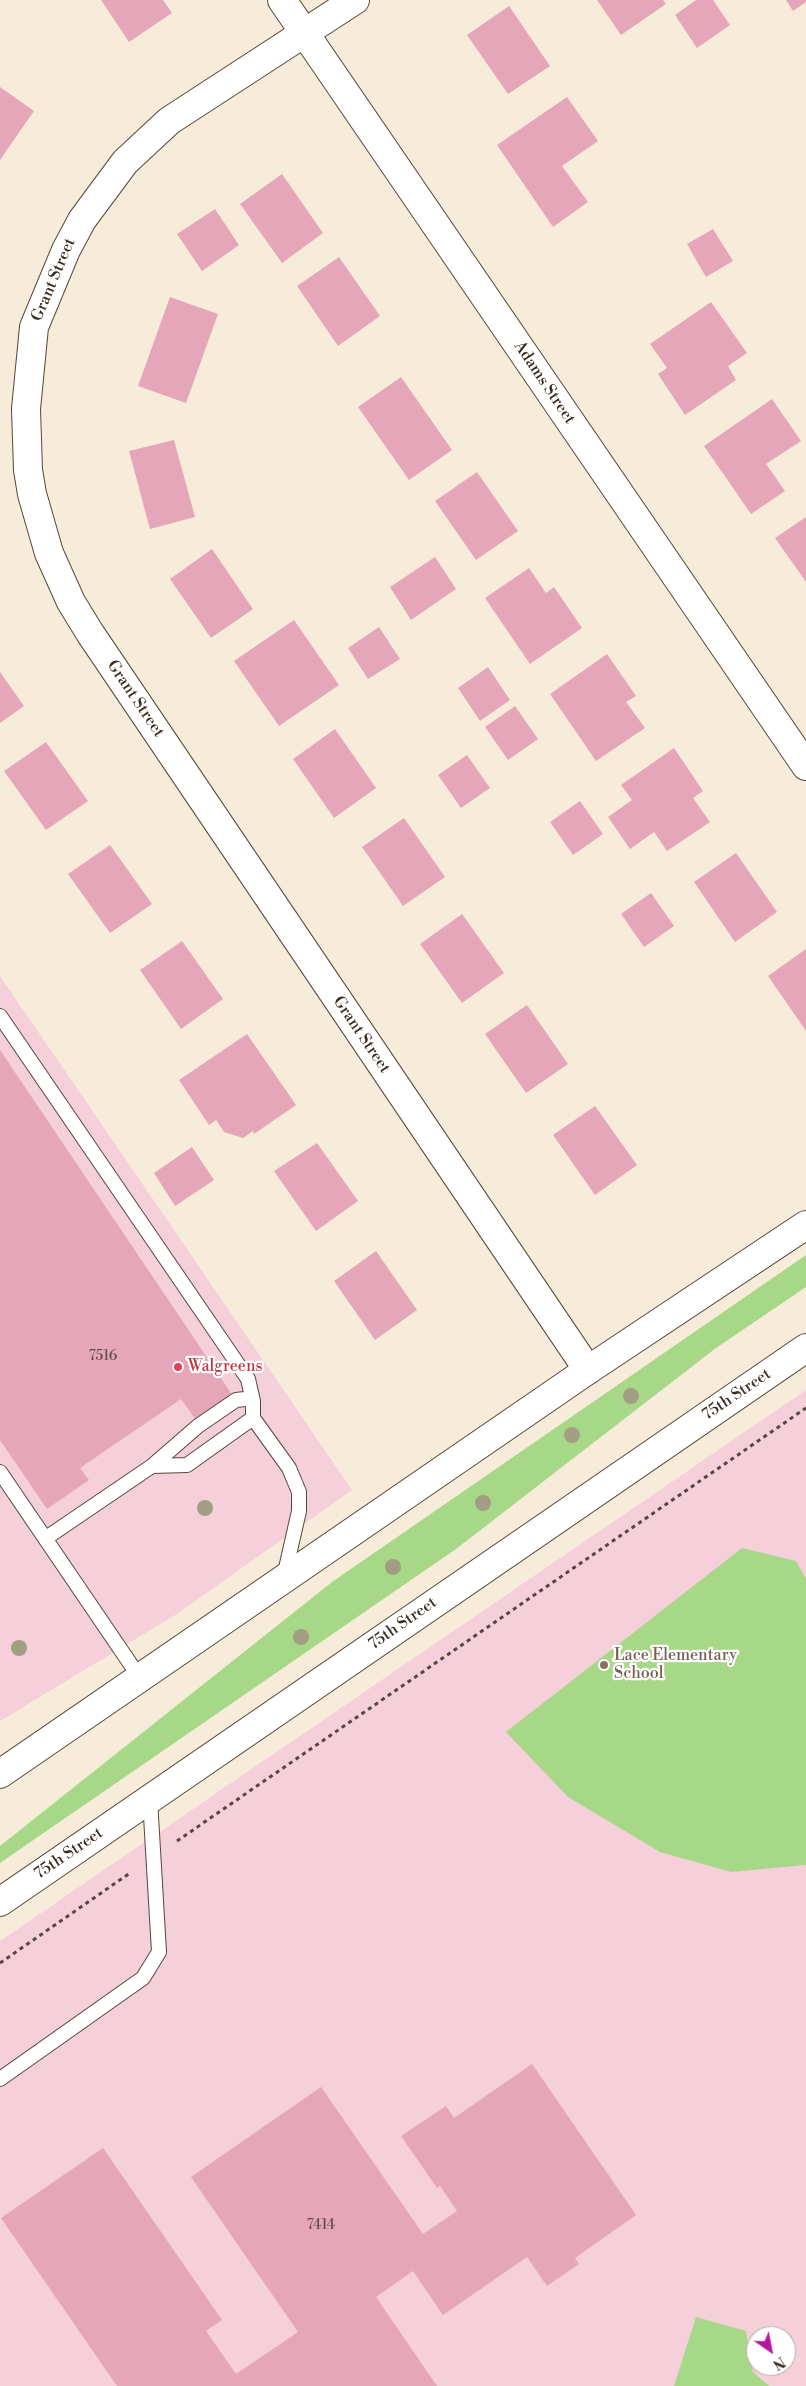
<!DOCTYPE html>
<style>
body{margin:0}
#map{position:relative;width:806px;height:2386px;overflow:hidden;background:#f7ecda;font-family:"Libre Bodoni",serif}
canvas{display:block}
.north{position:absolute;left:746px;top:2326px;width:50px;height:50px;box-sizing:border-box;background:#fff;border:1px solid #b1aaa5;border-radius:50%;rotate:147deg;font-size:14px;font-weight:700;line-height:20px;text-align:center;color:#3b2a1e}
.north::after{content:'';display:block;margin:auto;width:18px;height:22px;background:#b5179e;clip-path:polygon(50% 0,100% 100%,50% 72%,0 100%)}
</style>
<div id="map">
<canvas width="806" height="2386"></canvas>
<div class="north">N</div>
</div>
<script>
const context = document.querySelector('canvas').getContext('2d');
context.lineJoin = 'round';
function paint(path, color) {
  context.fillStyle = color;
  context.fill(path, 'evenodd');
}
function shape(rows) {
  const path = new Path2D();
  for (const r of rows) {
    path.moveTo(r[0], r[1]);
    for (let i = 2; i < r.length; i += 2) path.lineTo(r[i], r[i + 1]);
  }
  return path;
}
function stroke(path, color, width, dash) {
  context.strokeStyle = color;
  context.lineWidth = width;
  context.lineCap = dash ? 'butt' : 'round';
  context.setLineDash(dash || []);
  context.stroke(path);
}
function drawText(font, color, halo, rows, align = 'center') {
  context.font = font + ' "Libre Bodoni",serif';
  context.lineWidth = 4.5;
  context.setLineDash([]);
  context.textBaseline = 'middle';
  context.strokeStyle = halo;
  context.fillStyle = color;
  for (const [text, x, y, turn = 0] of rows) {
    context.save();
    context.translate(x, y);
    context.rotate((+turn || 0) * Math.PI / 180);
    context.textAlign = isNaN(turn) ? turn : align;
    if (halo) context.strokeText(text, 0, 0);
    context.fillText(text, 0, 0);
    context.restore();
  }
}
const built = shape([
 [0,976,352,1490,177,1614,0,1721],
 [806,1390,806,2386,0,2386,0,1941],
 [756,2336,786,2336,786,2366,756,2366]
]);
const green = shape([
 [806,1255,806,1287,716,1348,456,1549,0,1863,0,1846,332,1582],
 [742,1548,796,1561,806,1579,806,1865,731,1872,660,1852,568,1797,506,1732],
 [696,2317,746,2331,753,2372,769,2386,674,2386]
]);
const building = shape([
 [101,0,163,0,172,13,129,42],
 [597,0,663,0,666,4,621,35],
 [696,0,713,0,730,25,697,48,675,15],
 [786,0,806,0,806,2,793,11],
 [509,6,550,66,508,94,467,35],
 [0,87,34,111,0,160],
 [567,97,598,141,562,166,588,202,553,227,497,145],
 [282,174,323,233,282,263,240,204],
 [215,209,239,245,202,271,177,234],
 [713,229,733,261,706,277,687,244],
 [339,257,380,316,338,346,297,286],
 [170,297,218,314,186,403,138,386],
 [711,302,747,353,728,366,736,380,685,415,658,374,667,368,650,344],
 [401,377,452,450,409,480,358,407],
 [772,399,801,441,766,464,785,491,751,514,704,446],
 [174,440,195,517,150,529,129,451],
 [477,472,518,531,476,560,435,501],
 [806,517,806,582,775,538],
 [212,549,253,609,211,638,170,579],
 [435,557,456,589,411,620,390,587],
 [529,568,546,593,554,587,582,628,530,664,485,598],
 [294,620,339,685,279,726,234,661],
 [379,627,400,659,368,679,348,648],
 [607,654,636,696,626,702,645,728,596,761,550,694],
 [488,667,510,700,480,721,458,688],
 [0,672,24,706,0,723],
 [515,706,538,739,508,760,485,727],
 [335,729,376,788,334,818,293,759],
 [46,742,88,801,46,830,4,771],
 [674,748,703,791,693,798,710,822,667,851,654,832,630,849,608,817,632,800,621,785],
 [467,755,490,788,461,808,438,775],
 [580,801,603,834,573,855,550,822],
 [404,818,445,877,403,906,362,847],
 [110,845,152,904,110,933,68,874],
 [736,853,777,912,735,942,694,882],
 [651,893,674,926,644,947,621,914],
 [462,914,504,973,462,1003,420,944],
 [182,941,223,999,181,1029,140,970],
 [806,949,806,1031,768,976],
 [527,1005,568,1064,526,1093,485,1034],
 [247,1034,296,1105,254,1134,253,1131,243,1138,224,1132,216,1120,209,1125,179,1080],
 [0,1050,235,1399,199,1424,181,1399,80,1468,89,1480,47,1509,0,1440],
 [595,1106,637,1165,595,1195,553,1135],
 [317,1143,358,1201,316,1231,274,1171],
 [192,1147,214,1180,175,1206,154,1173],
 [376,1251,417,1310,375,1340,334,1281],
 [532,2064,636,2215,575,2258,579,2264,547,2286,527,2257,443,2315,413,2271,376,2297,437,2386,117,2386,1,2218,103,2148,222,2320,206,2331,236,2374,298,2332,191,2177,321,2087,423,2234,457,2211,440,2186,437,2188,401,2136,446,2106,454,2118]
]);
const path = shape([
 [177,1841,806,1408],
 [0,1963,130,1873]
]);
const service = shape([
 [0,1016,248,1379,253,1401,253,1418,289,1468,299,1492,299,1511,284,1577],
 [152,1466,198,1426,236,1400,245,1399,253,1401],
 [0,1472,140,1678],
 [46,1538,152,1466,187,1465,253,1418],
 [0,2079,143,1978,159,1952,150,1799]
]);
const minor = shape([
 [282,0,806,766],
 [355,0,169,121,125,162,82,220,66,250,34,327,26,409,28,470,32,494,49,553,71,602,90,633,588,1370]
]);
const secondary = shape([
 [0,1774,588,1370,806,1225],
 [0,1902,806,1348]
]);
const trees = [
 [631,1396],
 [572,1435],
 [483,1503],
 [205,1508],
 [393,1567],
 [301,1637],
 [19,1648]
];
const markers = [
 [178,1367,5,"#e0444e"],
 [604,1665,5,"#8d6e63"]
];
const numberNames = [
 ["7516",103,1357],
 ["7414",321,2226]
];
const streetNames = [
 ["Grant Street",54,280,-67],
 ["Adams Street",544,383,56],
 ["Grant Street",135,699,56],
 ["Grant Street",361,1035,56],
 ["75th Street",737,1395,-34],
 ["75th Street",403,1624,-35],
 ["75th Street",69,1854,-34]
];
const healthNames = [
 ["Walgreens",188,1367]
];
const educationNames = [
 ["Lace Elementary",614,1656],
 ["School",614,1674]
];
paint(built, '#f5cfda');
paint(green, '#a7d887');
paint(building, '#e6a6ba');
stroke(service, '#57473a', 16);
stroke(minor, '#57473a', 30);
stroke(secondary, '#57473a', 30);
stroke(path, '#57473a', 3, [4, 4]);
stroke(service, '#fff', 14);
stroke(minor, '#fff', 28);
stroke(secondary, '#fff', 28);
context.fillStyle = '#a19e84';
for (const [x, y] of trees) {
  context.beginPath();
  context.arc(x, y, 8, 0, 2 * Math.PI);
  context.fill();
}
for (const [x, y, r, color] of markers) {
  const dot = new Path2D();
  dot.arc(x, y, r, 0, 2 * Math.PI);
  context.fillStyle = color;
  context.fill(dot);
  stroke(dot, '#fff', 2);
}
drawText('14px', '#664945', null, numberNames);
drawText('16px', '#3b2a1e', '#fff', streetNames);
drawText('16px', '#be3a42', '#fff', healthNames, 'left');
drawText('16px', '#785e54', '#fff', educationNames, 'left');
</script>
